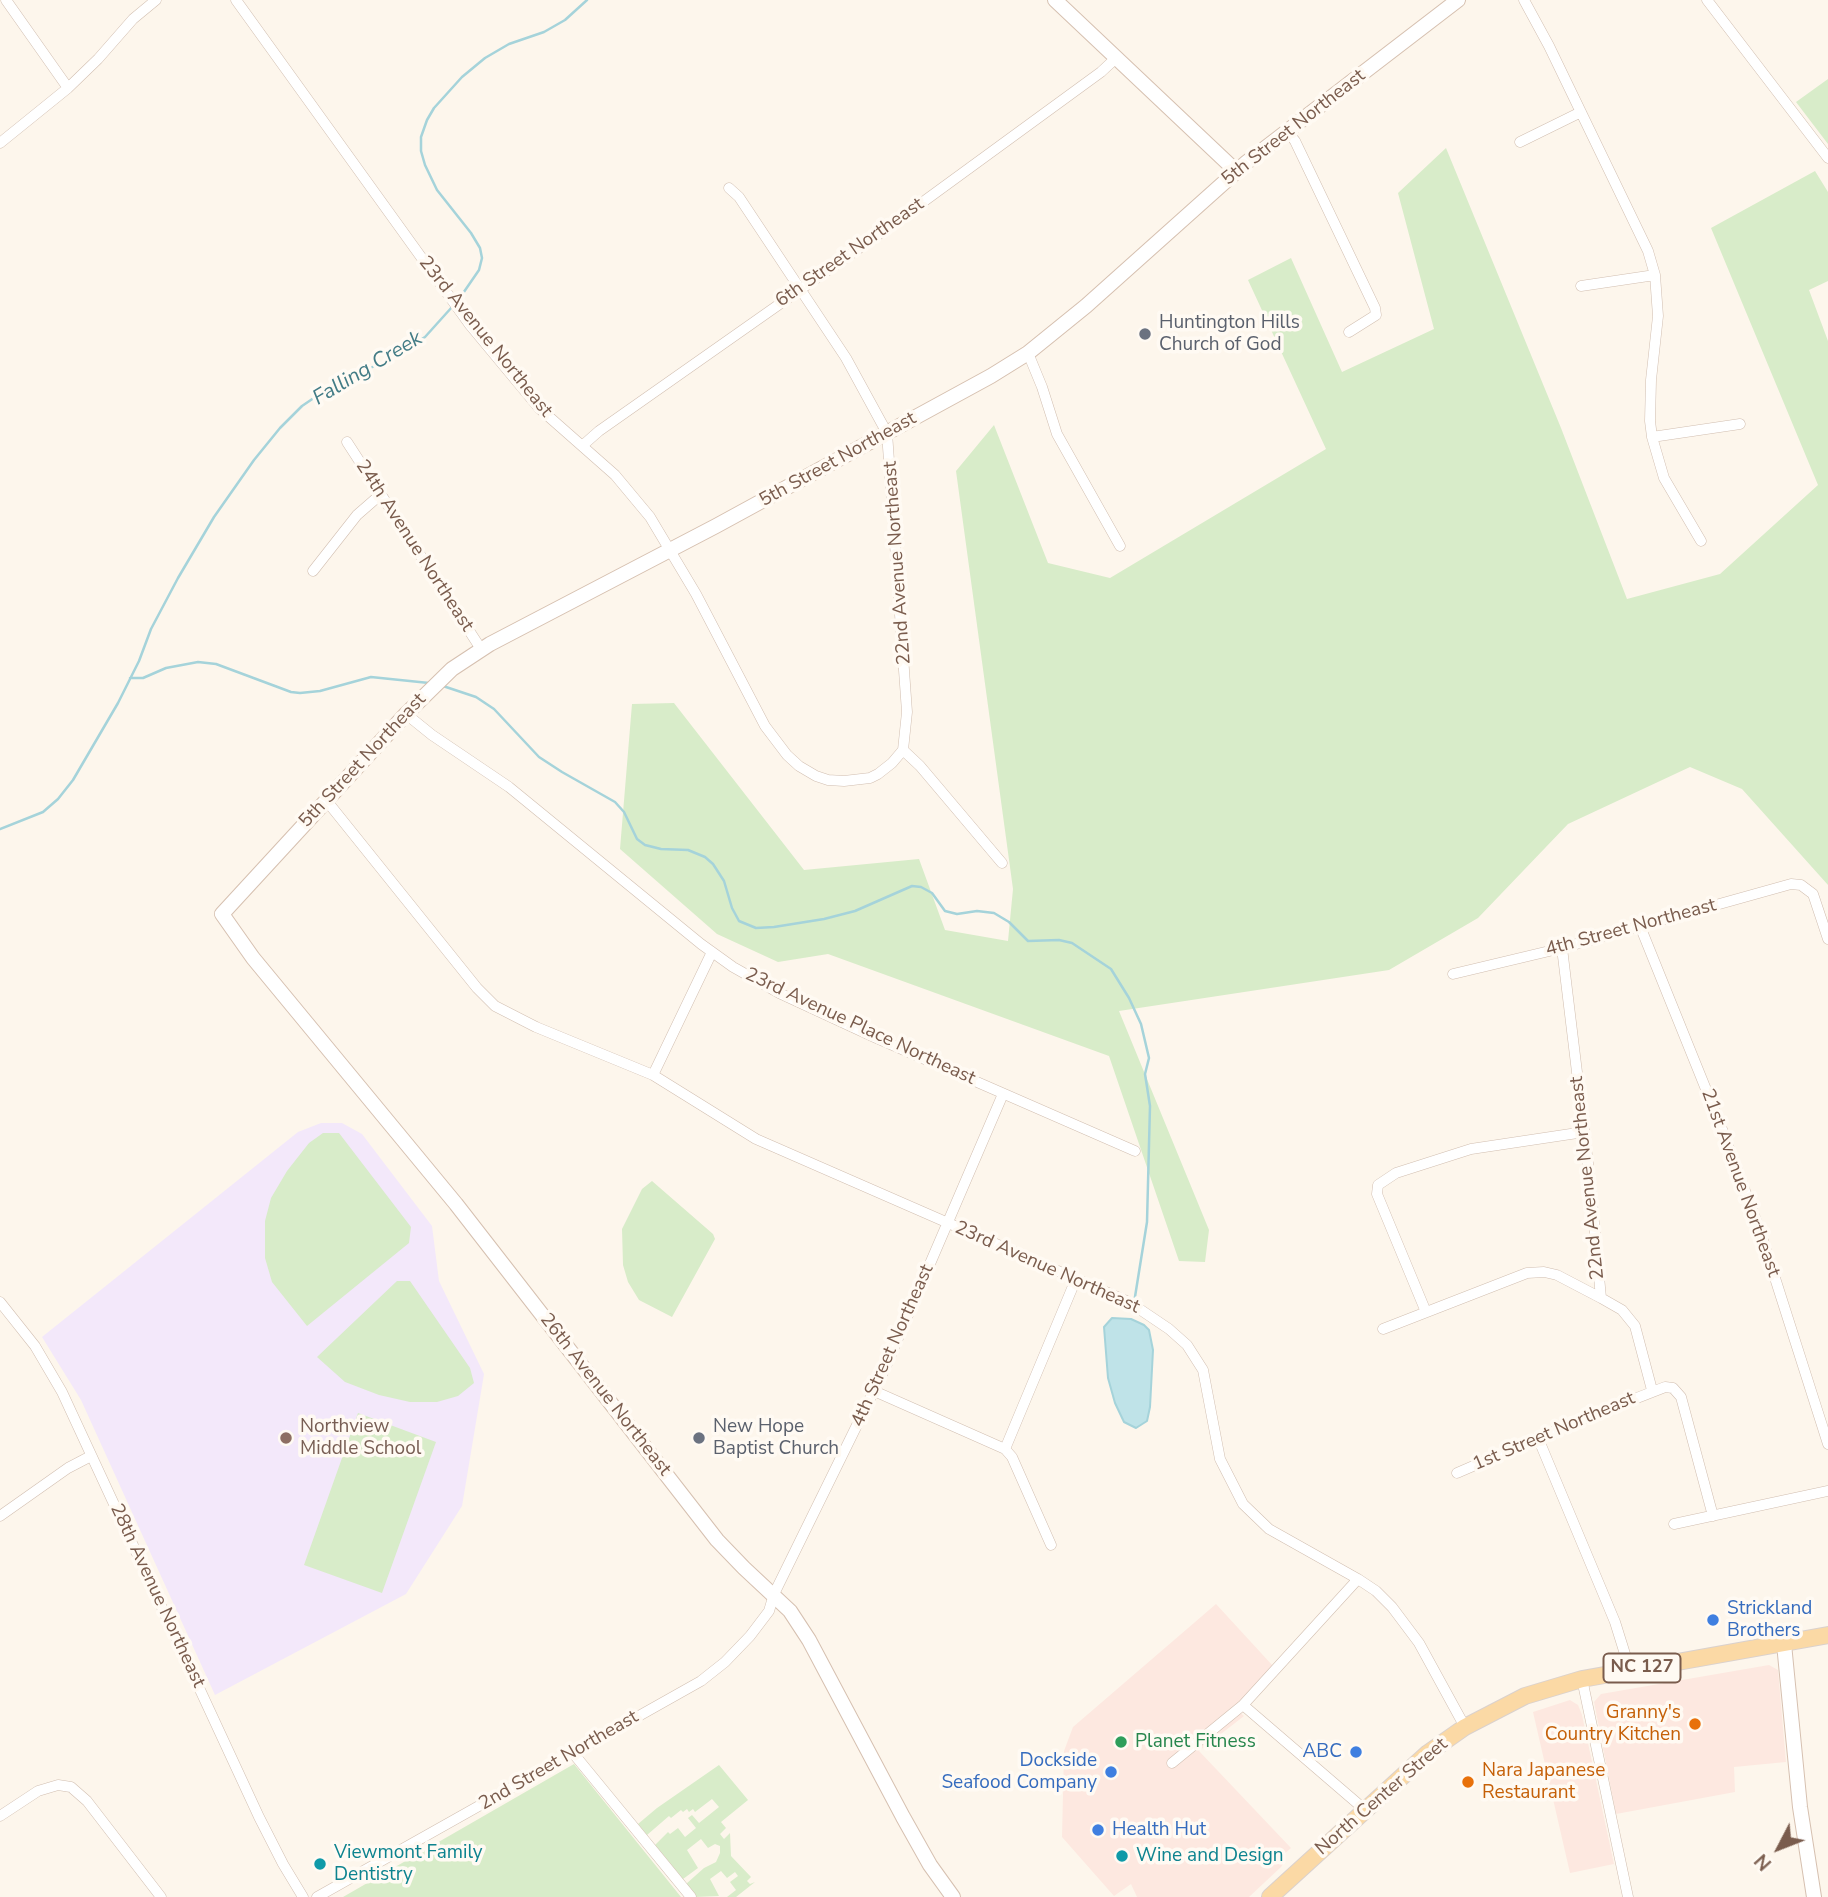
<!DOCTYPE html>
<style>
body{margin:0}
#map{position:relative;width:1828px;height:1897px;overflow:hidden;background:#fdf6ec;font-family:"Nunito Sans",sans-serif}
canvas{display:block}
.north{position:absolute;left:1744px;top:1813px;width:70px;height:70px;-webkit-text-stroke:5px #fffaf3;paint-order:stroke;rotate:228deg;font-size:19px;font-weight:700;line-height:28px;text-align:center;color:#7a5c4d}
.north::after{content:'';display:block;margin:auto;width:24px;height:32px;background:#7a5c4d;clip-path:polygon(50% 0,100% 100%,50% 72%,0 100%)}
</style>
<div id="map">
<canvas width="1828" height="1897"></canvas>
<div class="north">N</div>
</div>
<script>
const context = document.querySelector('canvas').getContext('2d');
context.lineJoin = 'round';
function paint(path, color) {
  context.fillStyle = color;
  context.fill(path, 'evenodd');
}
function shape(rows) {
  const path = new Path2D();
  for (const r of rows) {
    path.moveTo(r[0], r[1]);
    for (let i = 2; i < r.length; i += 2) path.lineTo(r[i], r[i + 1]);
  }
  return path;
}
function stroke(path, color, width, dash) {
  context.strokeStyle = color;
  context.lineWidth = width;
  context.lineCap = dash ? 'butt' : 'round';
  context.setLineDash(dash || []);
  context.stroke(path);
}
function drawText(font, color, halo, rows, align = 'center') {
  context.font = font + ' "Nunito Sans",sans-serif';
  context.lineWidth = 7;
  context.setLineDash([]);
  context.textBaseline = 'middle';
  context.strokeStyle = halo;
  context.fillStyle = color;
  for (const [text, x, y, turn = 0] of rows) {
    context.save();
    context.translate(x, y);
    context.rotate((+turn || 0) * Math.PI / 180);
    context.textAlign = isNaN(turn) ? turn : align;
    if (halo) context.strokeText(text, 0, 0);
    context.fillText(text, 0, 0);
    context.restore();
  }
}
const commercial = shape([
 [1216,1604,1273,1666,1236,1709,1244,1716,1199,1751,1291,1848,1283,1855,1285,1861,1281,1867,1249,1897,1137,1897,1131,1884,1114,1896,1062,1837,1064,1751,1073,1727],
 [1769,1665,1778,1670,1786,1762,1734,1767,1735,1792,1616,1814,1594,1702,1601,1694],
 [1570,1700,1578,1705,1582,1715,1614,1864,1570,1873,1533,1712]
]);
const education = shape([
 [321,1123,342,1123,362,1134,432,1226,439,1281,484,1374,462,1506,406,1594,215,1695,81,1400,42,1337,298,1132]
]);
const green = shape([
 [1828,79,1828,144,1796,102],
 [1446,148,1561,428,1627,599,1720,574,1818,485,1711,228,1815,171,1828,192,1828,281,1809,290,1828,341,1828,885,1742,789,1690,767,1568,824,1478,918,1389,970,1119,1011,1209,1230,1205,1262,1179,1261,1109,1056,828,954,778,962,717,934,620,849,632,704,674,703,804,870,919,859,945,930,1008,941,1013,889,956,471,994,425,1048,563,1110,578,1326,449,1248,280,1291,258,1342,372,1434,329,1398,193],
 [323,1133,339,1133,411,1227,409,1243,307,1326,272,1282,265,1258,265,1221,271,1198,287,1171,309,1143],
 [652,1181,713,1234,715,1239,672,1317,639,1300,628,1282,623,1265,622,1229,642,1189],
 [397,1281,410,1281,470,1368,474,1383,458,1396,437,1402,410,1402,379,1395,345,1382,317,1357],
 [358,1413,436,1442,382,1593,304,1565],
 [574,1764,681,1897,343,1897],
 [719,1765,748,1800,721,1822,726,1828,720,1834,724,1839,730,1833,731,1856,751,1877,747,1881,750,1884,755,1882,736,1897,727,1897,736,1890,730,1882,738,1876,735,1872,727,1878,721,1871,710,1879,719,1896,695,1897,686,1884,704,1868,716,1862,720,1853,720,1846,715,1844,708,1848,701,1839,687,1850,698,1868,683,1879,655,1845,668,1832,670,1834,678,1828,685,1837,696,1828,688,1818,692,1815,699,1823,719,1807,712,1799,695,1812,693,1809,689,1812,687,1809,683,1812,681,1810,671,1818,669,1816,647,1835,638,1824,657,1808]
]);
const water = shape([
 [1112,1318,1131,1319,1144,1325,1149,1330,1153,1350,1150,1407,1147,1421,1136,1428,1124,1422,1115,1403,1108,1378,1104,1327,1112,1318]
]);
const stream = shape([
 [457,302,479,270,482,258,480,248,471,233,437,190,425,165,421,151,421,137,427,120,434,108,462,77,485,58,509,44,544,32,565,20,587,0],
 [130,678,143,678,166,668,198,662,216,664,291,692,300,693,320,691,371,677,429,683],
 [443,686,476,697,494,709,539,757,562,772,615,802,624,812,637,839,645,845,661,849,688,850,705,857,713,864,724,881,732,908,739,921,756,928,774,927,824,919,855,911,912,886,921,887,932,893,945,911,957,914,977,911,994,913,1009,922,1028,941,1059,940,1072,943,1111,969,1129,998,1141,1024,1149,1058,1145,1074,1150,1106,1147,1222,1134,1303],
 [0,829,43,812,58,799,73,780,118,703,139,661,151,629,178,578,214,517,254,460,280,428,302,406,327,389,393,357,425,337,452,307]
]);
const street = shape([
 [6,0,68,88],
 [236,0,470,325,539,408,615,475,650,517,696,594,765,726,787,755,799,766,816,776,828,780,844,781,870,778,878,774,892,763,903,750],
 [1524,0,1549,46,1648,251,1655,275,1658,316,1651,380,1650,421,1652,437,1664,478,1701,541],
 [1707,0,1828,158],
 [1287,131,1295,141,1375,308,1376,315,1349,332],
 [1520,142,1581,112],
 [0,143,68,88,98,59,133,19,156,0],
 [729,188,739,197,846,358,887,433,907,712,903,750,920,766,1002,863],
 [1581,286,1655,275],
 [1028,353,1042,387,1057,434,1120,546],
 [1652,437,1740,424],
 [347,442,481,649],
 [582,446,599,431,875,237,1101,72,1116,58],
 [313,571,357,515,380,495],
 [406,714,432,735,509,787,701,944,733,967,779,993,874,1037,1135,1151],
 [326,800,477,988,495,1006,536,1027,653,1075,756,1139,1129,1302,1169,1329,1187,1345,1203,1370,1220,1459,1243,1504,1269,1529,1358,1579,1376,1591,1392,1607,1419,1643,1465,1727],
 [1640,926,1720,1124,1760,1231,1828,1444],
 [1562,948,1590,1180,1601,1298,1622,1310,1635,1326,1652,1390],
 [1453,974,1562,948,1791,884,1801,885,1813,894,1828,939],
 [653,1075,712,952],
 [0,1302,35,1346,62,1392,259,1817,283,1864,303,1897],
 [1426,1312,1377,1194,1378,1185,1396,1173,1471,1149,1584,1132],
 [1383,1329,1527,1273,1544,1272,1557,1275,1601,1298],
 [874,1391,1005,1449,1012,1457,1051,1545],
 [1538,1438,1615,1622,1630,1670],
 [1005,1449,1076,1279],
 [1457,1473,1570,1424,1665,1387,1673,1388,1681,1397,1713,1516],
 [0,1516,68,1468,91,1456],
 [1674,1524,1828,1491],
 [1582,1679,1628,1897],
 [1243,1705,1364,1809],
 [573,1753,691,1897],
 [1172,1763,1243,1705,1358,1579],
 [0,1816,38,1791,58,1785,71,1787,87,1801,161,1897],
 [317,1897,701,1681,725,1662,750,1636,769,1611,774,1594,886,1366,1003,1094]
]);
const secondary = shape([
 [1055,0,1236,171],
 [1784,1644,1800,1807,1814,1897],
 [953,1897,930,1865,903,1817,809,1640,790,1611,744,1568,717,1540,456,1204,253,958,222,914,406,714,452,669,490,644,716,526,991,376,1028,353,1086,306,1247,162,1458,0]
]);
const primary = shape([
 [1270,1897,1428,1753,1465,1727,1525,1696,1582,1679,1828,1635]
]);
const markers = [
 [1145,334,7,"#6b7280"],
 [286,1438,7,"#8d6e63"],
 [699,1438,7,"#6b7280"],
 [1713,1620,7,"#3f7fe0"],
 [1695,1724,7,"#e8710a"],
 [1121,1742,7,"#2e9e5b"],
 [1356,1752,7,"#3f7fe0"],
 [1111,1772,7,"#3f7fe0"],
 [1468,1782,7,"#e8710a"],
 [1098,1830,7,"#3f7fe0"],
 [1122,1856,7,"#0f9aa8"],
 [320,1864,7,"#0f9aa8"]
];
const shields = [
 [1642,1668,77]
];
const shieldNames = [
 ["NC 127",1642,1668]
];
const streetNames = [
 ["5th Street Northeast",1294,128,-38],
 ["6th Street Northeast",850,253,-35],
 ["23rd Avenue Northeast",485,337,51],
 ["5th Street Northeast",838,460,-29],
 ["24th Avenue Northeast",414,546,57],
 ["22nd Avenue Northeast",898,563,-94],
 ["5th Street Northeast",363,761,-47],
 ["4th Street Northeast",1631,928,-15],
 ["23rd Avenue Place Northeast",860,1027,25],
 ["22nd Avenue Northeast",1588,1178,-96],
 ["21st Avenue Northeast",1740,1183,70],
 ["23rd Avenue Northeast",1047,1268,24],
 ["4th Street Northeast",893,1346,-66],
 ["26th Avenue Northeast",605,1395,52],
 ["1st Street Northeast",1554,1432,-23],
 ["28th Avenue Northeast",157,1596,65],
 ["2nd Street Northeast",559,1761,-30],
 ["North Center Street",1382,1797,-41]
];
const worshipNames = [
 ["Huntington Hills",1159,323],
 ["Church of God",1159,345],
 ["New Hope",713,1427],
 ["Baptist Church",713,1449]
];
const educationNames = [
 ["Northview",300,1427],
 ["Middle School",300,1449]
];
const shopNames = [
 ["Strickland",1727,1609],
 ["Brothers",1727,1631],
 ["ABC",1342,1752,"right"],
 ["Dockside",1097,1761,"right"],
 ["Seafood Company",1097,1783,"right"],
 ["Health Hut",1112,1830]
];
const foodNames = [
 ["Granny's",1681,1713],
 ["Country Kitchen",1681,1735],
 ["Nara Japanese",1482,1771,"left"],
 ["Restaurant",1482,1793,"left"]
];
const leisureNames = [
 ["Planet Fitness",1135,1742]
];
const cultureNames = [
 ["Viewmont Family",334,1853],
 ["Dentistry",334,1875],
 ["Wine and Design",1136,1856]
];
const waterNames = [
 ["Falling Creek",368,369,-31]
];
paint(commercial, '#fde8e0');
paint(education, '#f3e8fa');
paint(green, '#d8ecc9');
paint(water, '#bfe3e8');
stroke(water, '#a5d3da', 2);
stroke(stream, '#a5d3da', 2.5);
stroke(street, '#d1beb0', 11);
stroke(secondary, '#d6c0b0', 16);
stroke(primary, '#dad1cd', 18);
stroke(street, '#fff', 10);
stroke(secondary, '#fff', 14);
stroke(primary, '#fbd9a5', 16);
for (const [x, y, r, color] of markers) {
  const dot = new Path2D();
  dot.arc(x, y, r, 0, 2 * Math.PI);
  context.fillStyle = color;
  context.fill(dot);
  stroke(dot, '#fffaf3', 2.5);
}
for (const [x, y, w] of shields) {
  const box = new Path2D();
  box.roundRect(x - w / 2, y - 14.5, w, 29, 5);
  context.fillStyle = '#fffaf3';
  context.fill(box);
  stroke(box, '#7a5c4d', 2);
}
drawText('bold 18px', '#7a5c4d', null, shieldNames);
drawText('19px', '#7a5c4d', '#fffaf3', streetNames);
drawText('19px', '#5b616d', '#fffaf3', worshipNames, 'left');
drawText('19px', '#785e54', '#fffaf3', educationNames, 'left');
drawText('19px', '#366cbe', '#fffaf3', shopNames, 'left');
drawText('19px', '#c56008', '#fffaf3', foodNames, 'right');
drawText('19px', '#27864d', '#fffaf3', leisureNames, 'left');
drawText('19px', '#0d838f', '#fffaf3', cultureNames, 'left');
drawText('italic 21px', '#437c86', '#fffaf3', waterNames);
</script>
